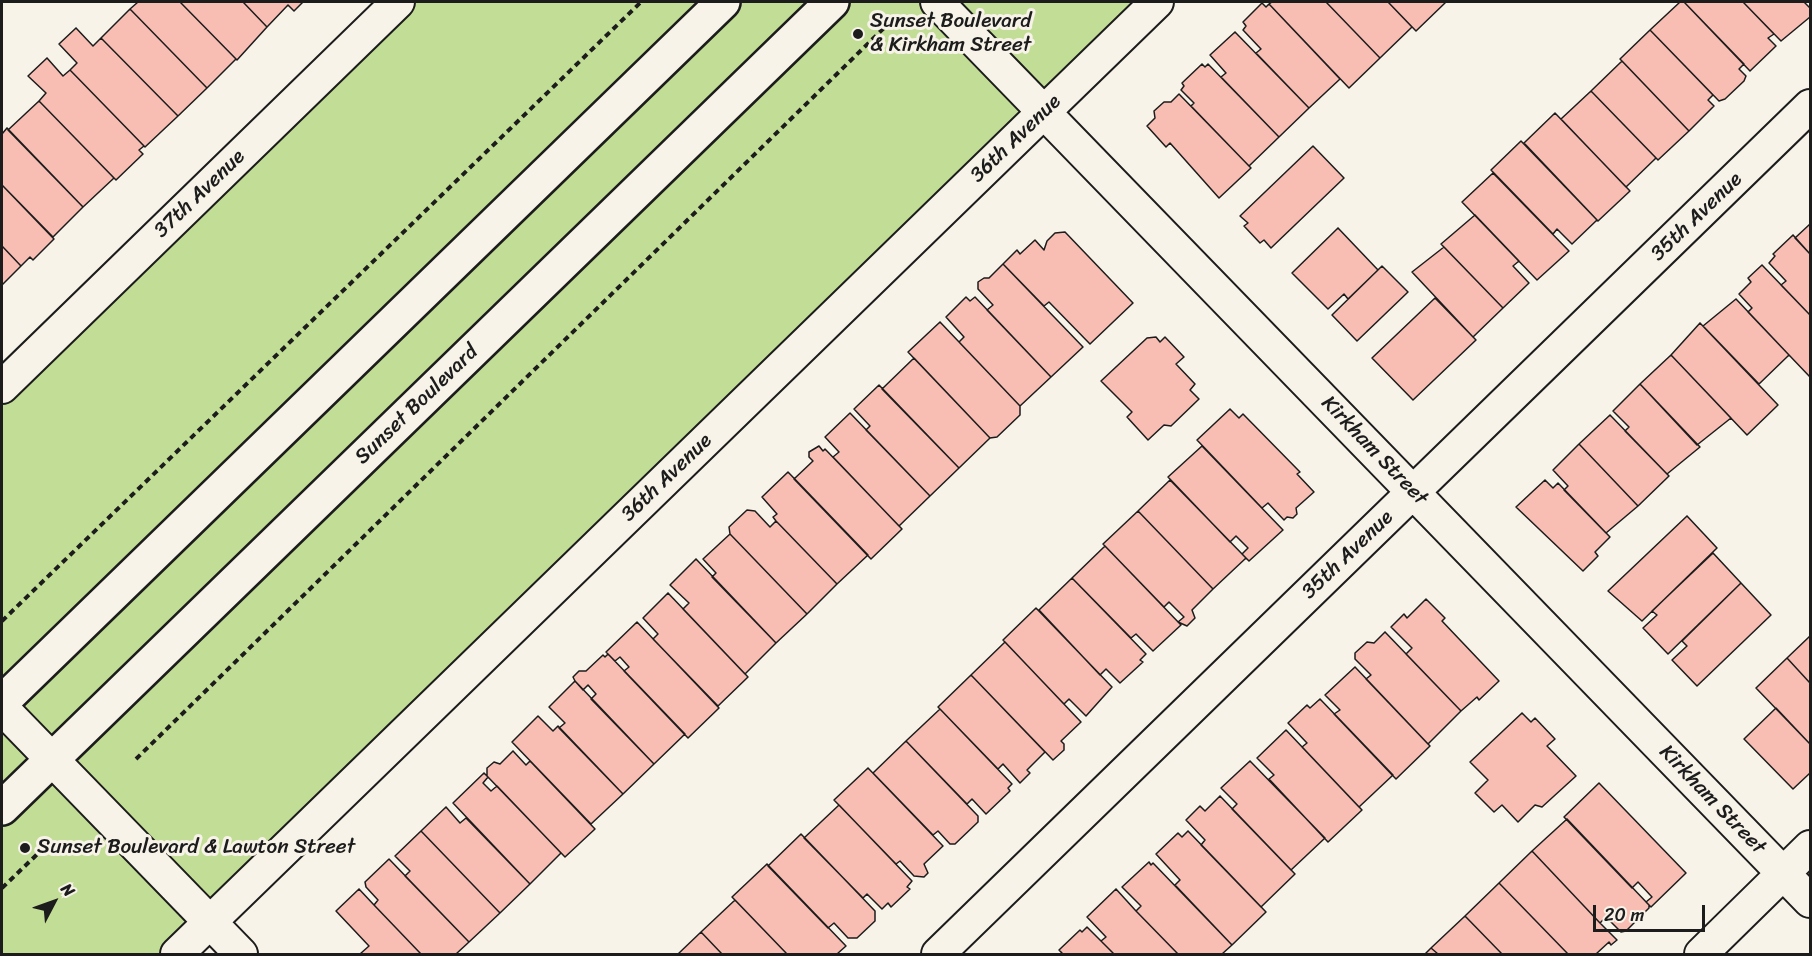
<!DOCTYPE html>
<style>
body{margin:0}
#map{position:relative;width:1812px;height:956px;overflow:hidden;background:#f7f3e8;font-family:Sriracha,sans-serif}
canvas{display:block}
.frame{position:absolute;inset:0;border:3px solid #1c1c1c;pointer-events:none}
.north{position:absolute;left:24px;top:872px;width:60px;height:60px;-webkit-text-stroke:4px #f7f3e8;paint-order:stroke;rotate:49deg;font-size:16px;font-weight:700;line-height:24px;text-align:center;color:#1c1c1c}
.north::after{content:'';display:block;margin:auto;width:21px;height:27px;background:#1c1c1c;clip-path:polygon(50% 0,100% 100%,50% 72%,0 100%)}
.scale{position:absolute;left:1593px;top:905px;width:112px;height:27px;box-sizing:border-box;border:3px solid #1c1c1c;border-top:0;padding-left:8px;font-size:18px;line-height:21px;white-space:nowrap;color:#1c1c1c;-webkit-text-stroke:4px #f7f3e8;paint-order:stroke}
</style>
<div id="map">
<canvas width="1812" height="956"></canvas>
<div class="frame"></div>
<div class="north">N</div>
<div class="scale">20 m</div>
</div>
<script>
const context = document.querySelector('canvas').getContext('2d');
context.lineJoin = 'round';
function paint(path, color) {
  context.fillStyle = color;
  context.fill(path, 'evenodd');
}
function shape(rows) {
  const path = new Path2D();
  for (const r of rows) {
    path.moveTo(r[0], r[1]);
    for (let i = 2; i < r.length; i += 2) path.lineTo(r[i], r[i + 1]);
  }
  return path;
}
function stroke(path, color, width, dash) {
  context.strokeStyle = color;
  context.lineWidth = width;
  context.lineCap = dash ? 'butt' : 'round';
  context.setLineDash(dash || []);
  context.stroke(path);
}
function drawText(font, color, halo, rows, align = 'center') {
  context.font = font + ' Sriracha,sans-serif';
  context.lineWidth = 6;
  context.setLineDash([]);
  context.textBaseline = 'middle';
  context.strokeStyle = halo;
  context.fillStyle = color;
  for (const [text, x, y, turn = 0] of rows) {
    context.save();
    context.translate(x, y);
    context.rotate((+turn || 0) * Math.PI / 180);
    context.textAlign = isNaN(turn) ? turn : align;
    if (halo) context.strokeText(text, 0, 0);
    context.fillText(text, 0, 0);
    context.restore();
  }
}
const green = shape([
 [398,2,1157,2,177,954,2,954,2,387]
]);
const building = shape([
 [138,2,180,2,236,59,207,88,130,9,138,2],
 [180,2,243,2,267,27,237,60,180,2],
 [243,2,303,2,294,11,288,5,267,27,243,2],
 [1272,2,1326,2,1380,58,1349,88,1269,4,1272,2],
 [1326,2,1388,2,1412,27,1380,58,1326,2],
 [1388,2,1446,2,1416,31,1388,2],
 [1680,2,1684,2,1744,64,1739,69,1746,76,1744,81,1725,99,1719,101,1650,30,1680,2],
 [1684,2,1743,2,1774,34,1768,38,1776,46,1750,71,1684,2],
 [1743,2,1804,2,1810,8,1810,17,1781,41,1743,2],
 [1262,3,1266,7,1269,4,1340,79,1309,108,1256,53,1261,49,1243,30,1246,26,1243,22,1262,3],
 [130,9,207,88,178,116,101,38,130,9],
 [76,28,93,46,101,38,178,116,145,147,70,70,77,63,59,44,76,28],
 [1650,30,1713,95,1708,100,1714,106,1689,131,1620,59,1650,30],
 [1235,32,1309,108,1279,137,1221,77,1226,73,1210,55,1235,32],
 [47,58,63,76,70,70,144,146,139,150,143,154,116,180,39,101,46,93,28,76,47,58],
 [1622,61,1689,131,1658,160,1591,91,1622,61],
 [1202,64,1205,67,1208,64,1279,137,1249,166,1191,106,1194,103,1181,90,1184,86,1182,83,1202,64],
 [1591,91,1656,158,1626,187,1561,119,1591,91],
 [1179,94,1251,168,1219,198,1170,143,1166,147,1147,126,1155,118,1154,111,1164,102,1171,102,1179,94],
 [39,101,114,178,83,207,8,130,39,101],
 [1555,113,1630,191,1598,221,1524,143,1555,113],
 [7,128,83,207,53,237,2,185,2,134,7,128],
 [1521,141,1597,220,1572,244,1557,229,1553,234,1491,170,1521,141],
 [1313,146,1344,178,1271,248,1264,240,1260,243,1244,226,1248,223,1240,216,1313,146],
 [1493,173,1569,251,1537,280,1462,202,1493,173],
 [2,185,54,239,33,260,30,257,21,266,2,246,2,185],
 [1475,215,1519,261,1513,266,1529,283,1503,308,1441,244,1475,215],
 [1810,224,1810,254,1795,238,1810,224],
 [1338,228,1378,270,1348,299,1344,294,1328,309,1292,273,1338,228],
 [1065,232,1133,303,1090,344,1049,302,1044,306,1003,264,1017,250,1020,254,1035,240,1044,250,1047,241,1055,233,1065,232],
 [1793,235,1810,254,1810,315,1781,285,1786,281,1769,263,1775,256,1773,254,1793,235],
 [2,246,21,266,2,285,2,246],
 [1444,247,1503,308,1473,337,1412,272,1444,247],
 [1003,264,1083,347,1051,377,987,310,993,305,978,289,978,282,984,278,989,278,1003,264],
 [1762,265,1810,315,1810,377,1748,312,1752,308,1739,294,1751,282,1748,278,1762,265],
 [1382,266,1408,292,1357,341,1332,315,1382,266],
 [966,297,970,301,975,297,1051,377,1020,406,959,342,964,337,946,317,966,297],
 [1435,298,1476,340,1413,400,1372,358,1435,298],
 [1736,299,1789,355,1759,384,1703,326,1736,299],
 [940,322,1020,406,1020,415,997,437,990,438,908,352,940,322],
 [1700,323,1778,405,1747,435,1671,355,1700,323],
 [1156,337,1160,342,1165,337,1184,357,1176,364,1195,384,1190,390,1199,399,1171,426,1164,425,1148,440,1127,417,1132,412,1101,381,1147,338,1156,337],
 [1671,355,1731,418,1697,445,1640,384,1671,355],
 [914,358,990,438,959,468,882,389,914,358],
 [1640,384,1700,447,1667,474,1625,431,1629,427,1613,411,1640,384],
 [879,385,959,468,930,496,866,430,870,426,854,409,879,385],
 [1230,409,1239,418,1243,414,1300,472,1297,474,1314,492,1296,508,1297,514,1293,518,1287,517,1284,520,1268,503,1262,508,1197,440,1230,409],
 [850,413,930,496,899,526,833,457,839,452,825,437,850,413],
 [1610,415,1669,476,1638,506,1579,444,1610,415],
 [1579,444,1638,506,1606,533,1564,490,1568,486,1553,470,1579,444],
 [819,446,823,451,825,449,902,529,871,559,794,479,813,461,809,457,809,452,819,446],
 [1202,446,1283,530,1249,561,1242,554,1248,548,1236,536,1230,542,1168,477,1202,446],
 [788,472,868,555,837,584,776,521,773,517,777,514,762,497,788,472],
 [1170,480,1246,558,1213,589,1138,511,1170,480],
 [1545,480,1553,488,1558,483,1610,537,1595,552,1598,556,1583,571,1516,507,1545,480],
 [747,510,755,511,770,527,776,521,837,584,807,614,730,534,729,527,747,510],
 [1138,511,1213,589,1192,610,1195,618,1187,626,1178,622,1184,617,1169,602,1164,607,1103,544,1138,511],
 [1687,516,1717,548,1642,621,1608,591,1687,516],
 [730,534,807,614,776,643,712,577,716,573,703,559,730,534],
 [1105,546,1181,625,1153,651,1136,634,1131,638,1072,578,1105,546],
 [1713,553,1741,583,1668,654,1643,628,1657,615,1652,611,1713,553],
 [696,559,776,643,745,674,683,609,689,603,670,585,696,559],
 [1072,578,1146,654,1140,660,1143,662,1120,683,1106,669,1100,675,1039,610,1072,578],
 [1741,583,1771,615,1697,686,1672,660,1687,646,1682,641,1741,583],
 [668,593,748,677,718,706,653,639,658,634,643,618,668,593],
 [1426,599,1445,618,1442,621,1499,681,1479,700,1477,697,1461,711,1406,654,1412,648,1391,627,1404,614,1407,618,1426,599],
 [1036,608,1112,687,1086,716,1069,699,1064,704,1003,640,1036,608],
 [637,622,719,708,688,738,624,671,629,667,620,657,615,661,606,652,637,622],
 [1385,632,1461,711,1428,744,1366,679,1371,675,1355,659,1355,653,1367,642,1374,643,1385,632],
 [1810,636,1810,683,1787,658,1810,636],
 [1005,642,1081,722,1061,741,1064,744,1064,750,1053,760,971,675,1005,642],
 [608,654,685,734,654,764,591,699,596,694,588,685,583,690,575,681,573,677,579,671,586,671,603,655,605,657,608,654],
 [1787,658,1810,683,1810,744,1756,688,1787,658],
 [1355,667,1430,746,1396,779,1334,714,1340,710,1325,695,1355,667],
 [971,675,1045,752,1027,770,1030,773,1020,783,1003,764,998,769,938,707,971,675],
 [575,681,654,764,623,794,559,728,565,723,549,707,575,681],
 [1320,699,1393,775,1359,807,1302,747,1307,743,1288,723,1307,705,1310,708,1320,699],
 [1776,708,1810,744,1810,773,1793,789,1744,739,1776,708],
 [940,709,1012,784,1008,788,1010,791,986,814,972,799,967,804,906,741,940,709],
 [1522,713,1531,722,1535,718,1555,739,1547,746,1576,776,1542,807,1535,805,1518,822,1502,805,1494,812,1475,793,1488,780,1470,762,1522,713],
 [538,716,553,731,558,726,623,794,591,824,512,742,538,716],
 [1286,730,1362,810,1328,842,1269,779,1274,775,1257,758,1286,730],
 [906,741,978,816,978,822,955,844,950,844,938,831,933,835,873,773,906,741],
 [513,751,526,765,530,761,595,829,565,857,487,776,487,768,494,762,500,764,513,751],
 [1250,761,1325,838,1291,870,1232,809,1237,804,1221,788,1250,761],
 [868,768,943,846,924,864,928,873,924,877,914,876,900,861,896,864,834,800,868,768],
 [484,773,488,777,483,783,491,791,497,786,561,853,530,884,453,803,484,773],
 [1599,783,1686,873,1651,907,1646,902,1652,897,1638,882,1632,888,1564,817,1599,783],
 [1220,796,1295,874,1261,907,1201,845,1205,840,1186,820,1200,806,1205,811,1220,796],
 [839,805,912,881,907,887,910,889,891,907,888,903,882,909,867,894,863,898,804,838,839,805],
 [446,807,460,823,466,818,530,884,500,913,421,831,446,807],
 [1567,819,1649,905,1649,908,1626,931,1621,932,1606,917,1600,923,1532,851,1567,819],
 [421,831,500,913,469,942,405,876,410,871,395,856,421,831],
 [1188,831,1266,912,1232,945,1175,885,1180,880,1156,854,1178,833,1182,837,1188,831],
 [801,834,875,911,875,921,857,938,848,938,834,923,828,928,768,866,801,834],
 [1532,851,1600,923,1617,940,1611,945,1609,942,1596,954,1568,954,1499,883,1532,851],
 [389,859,469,942,456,954,421,954,374,905,378,900,366,887,365,882,389,859],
 [1149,862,1151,865,1153,863,1232,945,1222,954,1178,954,1136,911,1141,906,1122,887,1149,862],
 [767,864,846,946,837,954,787,954,732,897,767,864],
 [1499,883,1568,954,1502,954,1465,916,1499,883],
 [359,889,374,905,421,954,360,954,369,946,336,911,359,889],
 [1116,889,1136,911,1178,954,1114,954,1101,941,1106,937,1087,917,1116,889],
 [735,900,787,954,722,954,701,932,735,900],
 [1465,916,1502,954,1438,954,1431,948,1465,916],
 [1087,927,1114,954,1060,954,1062,953,1059,950,1080,930,1082,932,1087,927],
 [701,932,722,954,678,954,701,932],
 [1431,948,1438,954,1425,954,1431,948]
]);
const path = shape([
 [2,621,641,2],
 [136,759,887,25],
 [2,888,50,842]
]);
const minor = shape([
 [937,2,1810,901],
 [2,387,398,2],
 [2,708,241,954],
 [177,954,1157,2],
 [938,954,1810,106],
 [1701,954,1810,847]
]);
const secondary = shape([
 [2,702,723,2],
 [2,808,832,2]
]);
const markers = [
 [858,34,6,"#1c1c1c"],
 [25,848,6,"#1c1c1c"]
];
const poiNames = [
 ["Sunset Boulevard",870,22],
 ["& Kirkham Street",870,46],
 ["Sunset Boulevard & Lawton Street",37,848]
];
const streetNames = [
 ["36th Avenue",1016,139,-44],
 ["37th Avenue",200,194,-44],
 ["35th Avenue",1697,217,-44],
 ["Sunset Boulevard",417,405,-44],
 ["Kirkham Street",1374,451,46],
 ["36th Avenue",667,478,-44],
 ["35th Avenue",1348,555,-44],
 ["Kirkham Street",1712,800,46]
];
paint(green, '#c2dd95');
paint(building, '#f8bdb3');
stroke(building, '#1c1c1c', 1.5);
stroke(minor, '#1c1c1c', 36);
stroke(secondary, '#1c1c1c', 38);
stroke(path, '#1c1c1c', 4, [6, 4.5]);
stroke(minor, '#f7f3e8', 32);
stroke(secondary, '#f7f3e8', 33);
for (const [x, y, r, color] of markers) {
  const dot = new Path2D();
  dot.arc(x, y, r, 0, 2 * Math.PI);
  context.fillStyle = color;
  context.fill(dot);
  stroke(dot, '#f7f3e8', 2);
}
drawText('21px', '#1c1c1c', '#f7f3e8', poiNames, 'left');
drawText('21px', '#1c1c1c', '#f7f3e8', streetNames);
</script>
